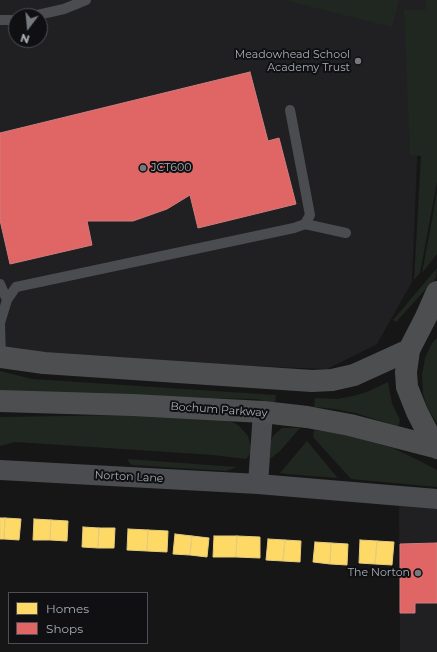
<!DOCTYPE html>
<style>
body{margin:0}
#map{position:relative;width:437px;height:652px;overflow:hidden;background:#161616;font-family:Montserrat,sans-serif}
canvas{display:block}
.legend{position:absolute;left:8px;top:592px;width:140px;height:52px;box-sizing:border-box;background:#101012;border:1px solid #4d4f54;margin:0;padding:5px 7px;list-style:none;font-size:12px;color:#a8aeb6}
.legend li{display:flex;align-items:center;gap:8px;height:20px}
.legend b{width:20px;border:1px solid #4d4f54}
.north{position:absolute;left:8px;top:8px;width:40px;height:40px;box-sizing:border-box;background:#101012;border:1px solid #4d4f54;border-radius:50%;rotate:196deg;font-size:11px;font-weight:700;line-height:16px;text-align:center;color:#a8aeb6}
.north::after{content:'';display:block;margin:auto;width:14px;height:18px;background:#75797e;clip-path:polygon(50% 0,100% 100%,50% 72%,0 100%)}
</style>
<div id="map">
<canvas width="437" height="652"></canvas>
<ul class="legend">
<li><b style="height:11px;background:#ffd966"></b>Homes</li>
<li><b style="height:11px;background:#e06666"></b>Shops</li>
</ul>
<div class="north">N</div>
</div>
<script>
const context = document.querySelector('canvas').getContext('2d');
context.lineJoin = 'round';
function paint(path, color) {
  context.fillStyle = color;
  context.fill(path, 'evenodd');
}
function shape(rows) {
  const path = new Path2D();
  for (const r of rows) {
    path.moveTo(r[0], r[1]);
    for (let i = 2; i < r.length; i += 2) path.lineTo(r[i], r[i + 1]);
  }
  return path;
}
function stroke(path, color, width, dash) {
  context.strokeStyle = color;
  context.lineWidth = width;
  context.lineCap = dash ? 'butt' : 'round';
  context.setLineDash(dash || []);
  context.stroke(path);
}
function drawText(font, color, halo, rows, align = 'center') {
  context.font = font + ' Montserrat,sans-serif';
  context.lineWidth = 4;
  context.setLineDash([]);
  context.textBaseline = 'middle';
  context.strokeStyle = halo;
  context.fillStyle = color;
  for (const [text, x, y, turn = 0] of rows) {
    context.save();
    context.translate(x, y);
    context.rotate((+turn || 0) * Math.PI / 180);
    context.textAlign = isNaN(turn) ? turn : align;
    if (halo) context.strokeText(text, 0, 0);
    context.fillText(text, 0, 0);
    context.restore();
  }
}
const built = shape([
 [0,0,437,0,418,136,412,282,377,344,327,369,0,356],
 [16,16,40,16,40,40,16,40],
 [399,506,437,509,437,652,400,652]
]);
const green = shape([
 [284,0,399,0,392,27],
 [426,0,437,0,437,182,420,273,414,280,421,156,410,155,404,10,426,10],
 [437,191,437,254,422,273,430,231],
 [437,268,436,278,396,322,393,320],
 [437,338,437,423,428,409,423,394,422,375,425,358,432,343],
 [0,371,32,379,276,395,275,405,261,400,255,399,0,394],
 [388,382,392,403,400,420,399,425,397,426,355,413,335,409,314,407,315,398,338,399,353,396,367,392],
 [130,415,228,420,238,425,248,436,251,447,250,454,246,459,213,455,15,442,0,446,0,417],
 [282,428,300,428,280,451,270,459,271,441,273,436],
 [314,430,339,433,393,448,420,461,437,470,437,487,351,479,313,437],
 [307,441,337,477,337,478,287,474,280,473],
 [127,459,237,467,226,471,132,465,129,462]
]);
const homes = shape([
 [0,518,5,518,4,539,0,539,0,518],
 [5,518,21,519,19,540,4,539,5,518],
 [34,519,51,520,50,540,33,540,34,519],
 [51,520,68,521,67,541,50,540,51,520],
 [83,527,99,528,98,548,82,547,83,527],
 [99,528,115,528,114,548,98,548,99,528],
 [128,529,148,530,147,551,127,550,128,529],
 [148,530,168,531,167,552,147,551,148,530],
 [175,534,192,536,190,555,173,554,175,534],
 [192,536,209,538,207,557,190,555,192,536],
 [214,536,237,536,236,557,213,557,214,536],
 [237,536,260,537,260,558,236,557,237,536],
 [268,539,285,540,283,561,266,560,268,539],
 [285,540,301,541,300,562,283,561,285,540],
 [360,540,377,541,375,564,359,563,360,540],
 [377,541,394,542,392,565,375,564,377,541],
 [315,542,331,543,330,564,313,562,315,542],
 [331,543,348,544,347,565,330,564,331,543]
]);
const shops = shape([
 [250,72,268,141,279,138,296,204,198,228,190,195,167,209,133,221,87,221,92,245,10,264,0,220,0,133,250,72],
 [437,543,437,603,415,603,415,613,400,613,400,544,437,543]
]);
const lane = shape([
 [33,16,64,9,86,0],
 [0,20,16,20],
 [305,224,346,233],
 [0,284,7,300],
 [1,357,0,323,7,300,16,287,294,228,305,224,310,215,290,110]
]);
const street = shape([
 [0,470,258,484,437,499],
 [258,484,263,412]
]);
const highway = shape([
 [437,292,426,317,409,350,406,372,407,387,417,412,435,447,437,448],
 [0,357,44,363,312,381,332,380,354,375,409,350],
 [0,401,133,405,263,412,307,417,350,425,435,447]
]);
const markers = [
 [358,61,4,"#75797e"],
 [143,168,4,"#75797e"],
 [418,573,4,"#75797e"]
];
const poiNames = [
 ["Meadowhead School",350,55],
 ["Academy Trust",350,68],
 ["JCT600",151,168,"left"],
 ["The Norton",410,573]
];
const streetNames = [
 ["Bochum Parkway",219,410,4],
 ["Norton Lane",129,477,3]
];
paint(built, '#202022');
paint(green, '#202620');
paint(homes, '#ffd966');
stroke(homes, '#e5cc7e', 1);
paint(shops, '#e06666');
stroke(shops, '#cf7c7e', 1);
stroke(lane, '#4a4c4f', 10);
stroke(street, '#4a4c4f', 20);
stroke(highway, '#4d4e50', 22);
for (const [x, y, r, color] of markers) {
  const dot = new Path2D();
  dot.arc(x, y, r, 0, 2 * Math.PI);
  context.fillStyle = color;
  context.fill(dot);
  stroke(dot, '#101012', 1.5);
}
drawText('11px', '#a8aeb6', '#101012', poiNames, 'right');
drawText('11px', '#a8aeb6', '#101012', streetNames);
</script>
